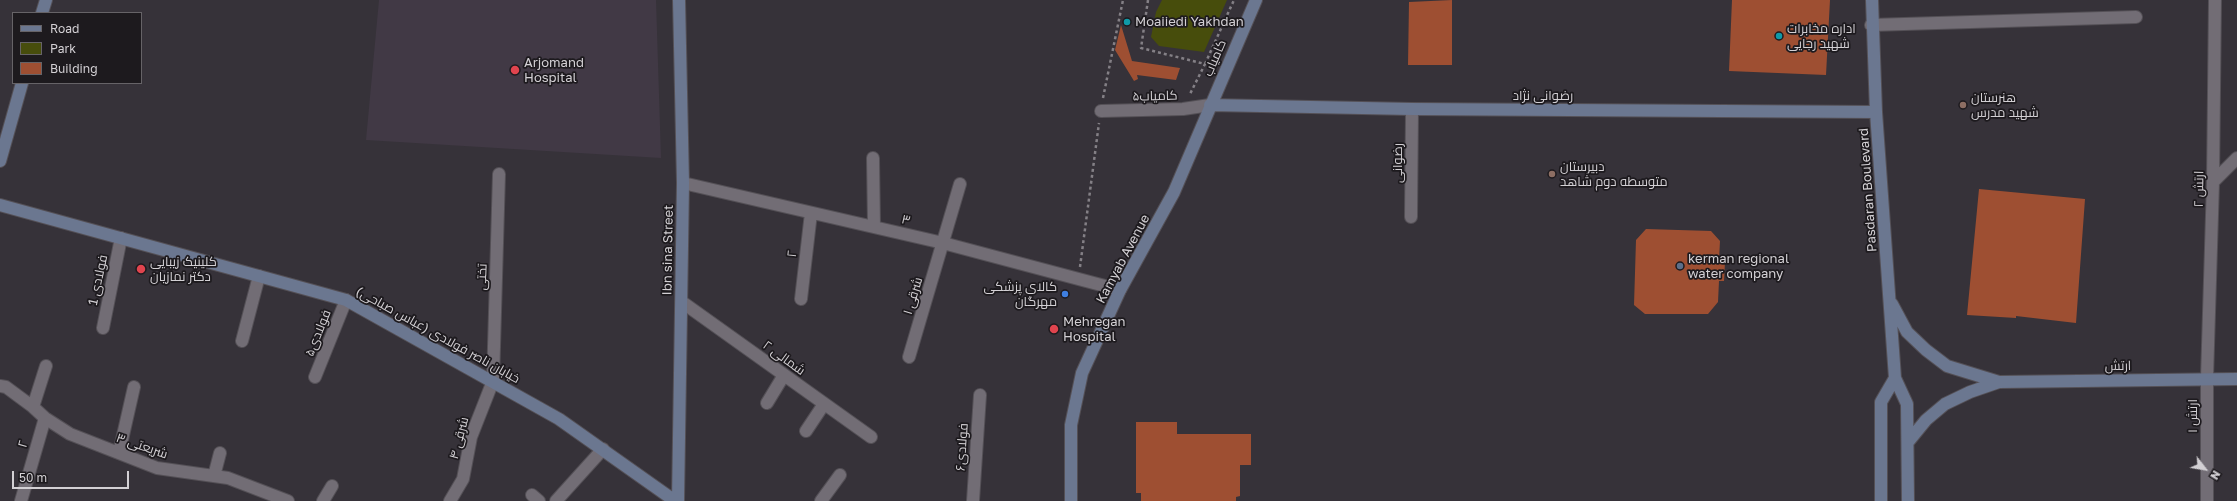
<!DOCTYPE html>
<meta charset="utf-8">
<style>
body{margin:0}
#map{position:relative;width:2237px;height:501px;overflow:hidden;background:#363239;font-family:"Golos Text",sans-serif}
canvas{display:block}
.legend{position:absolute;left:12px;top:12px;width:130px;height:72px;box-sizing:border-box;background:#1d1a1e;border:1px solid #666367;margin:0;padding:5px 7px;list-style:none;font-size:12px;color:#d3d0d4}
.legend li{display:flex;align-items:center;gap:8px;height:20px}
.legend b{width:20px;border:1px solid #666367}
.north{position:absolute;left:2185px;top:449px;width:40px;height:40px;-webkit-text-stroke:3px #1d1a1e;paint-order:stroke;rotate:121deg;font-size:11px;font-weight:700;line-height:16px;text-align:center;color:#d3d0d4}
.north::after{content:'';display:block;margin:auto;width:14px;height:18px;background:#d3d0d4;clip-path:polygon(50% 0,100% 100%,50% 72%,0 100%)}
.scale{position:absolute;left:12px;top:471px;width:117px;height:18px;box-sizing:border-box;border:2px solid #d3d0d4;border-top:0;padding-left:5px;font-size:12px;line-height:14px;white-space:nowrap;color:#d3d0d4;-webkit-text-stroke:3px #1d1a1e;paint-order:stroke}
</style>
<div id="map">
<canvas width="2237" height="501"></canvas>
<ul class="legend">
<li><b style="height:5px;background:#6b7790"></b>Road</li>
<li><b style="height:11px;background:#474d0c"></b>Park</li>
<li><b style="height:11px;background:#9e4f32"></b>Building</li>
</ul>
<div class="north">N</div>
<div class="scale">50 m</div>
</div>
<script>
const context = document.querySelector('canvas').getContext('2d');
context.lineJoin = 'round';
function paint(path, color) {
  context.fillStyle = color;
  context.fill(path, 'evenodd');
}
function shape(rows) {
  const path = new Path2D();
  for (const r of rows) {
    path.moveTo(r[0], r[1]);
    for (let i = 2; i < r.length; i += 2) path.lineTo(r[i], r[i + 1]);
  }
  return path;
}
function stroke(path, color, width, dash) {
  context.strokeStyle = color;
  context.lineWidth = width;
  context.lineCap = dash ? 'butt' : 'round';
  context.setLineDash(dash || []);
  context.stroke(path);
}
function drawText(font, color, halo, rows, align = 'center') {
  context.font = font + ' "Golos Text",Cairo,sans-serif';
  context.lineWidth = 3.5;
  context.setLineDash([]);
  context.textBaseline = 'middle';
  context.strokeStyle = halo;
  context.fillStyle = color;
  for (const [text, x, y, turn = 0] of rows) {
    context.save();
    context.translate(x, y);
    context.rotate((+turn || 0) * Math.PI / 180);
    context.textAlign = isNaN(turn) ? turn : align;
    if (halo) context.strokeText(text, 0, 0);
    context.fillText(text, 0, 0);
    context.restore();
  }
}
const built = shape([
 [379,0,656,0,661,158,366,140]
]);
const green = shape([
 [1162,0,1227,0,1204,52,1159,46,1151,37,1156,12]
]);
const building = shape([
 [1452,0,1452,65,1408,65,1409,2],
 [1732,0,1830,0,1826,75,1729,71],
 [1121,25,1132,61,1180,68,1176,80,1137,75,1138,79,1134,81,1115,50],
 [1979,189,2085,199,2076,323,2016,316,2016,318,1967,315],
 [1646,229,1711,231,1720,241,1719,260,1725,262,1724,281,1719,281,1718,302,1708,314,1645,314,1634,305,1636,240],
 [1136,422,1177,422,1177,434,1251,434,1251,465,1240,465,1240,496,1236,497,1236,501,1141,501,1141,493,1136,493]
]);
const path = shape([
 [1148,0,1141,48,1205,64,1190,94],
 [1205,64,1234,0],
 [1103,98,1123,0],
 [1080,267,1099,123]
]);
const street = shape([
 [1871,25,2136,17],
 [1101,111,1183,109,1210,105],
 [873,158,874,227],
 [2213,182,2237,158],
 [683,183,943,243,1120,290],
 [1411,217,1412,109],
 [801,299,811,213],
 [682,302,871,437],
 [103,328,121,238],
 [242,341,259,276],
 [909,357,960,184],
 [315,377,346,300],
 [0,386,6,387,33,407,45,418,70,434,157,468,228,478,288,501],
 [767,403,784,375],
 [33,407,46,366],
 [806,431,824,404],
 [119,453,134,387],
 [214,476,220,453],
 [532,495,539,501],
 [21,501,45,418],
 [323,501,332,486],
 [450,501,463,479,471,437,493,381,499,174],
 [556,501,603,449],
 [821,501,840,475],
 [973,501,980,395],
 [2207,501,2207,378,2213,182,2215,0]
]);
const secondary = shape([
 [1872,0,1876,112,1895,378,1907,404,1908,501],
 [42,13,46,0],
 [1210,105,1412,109,1876,112],
 [0,161,22,83],
 [0,205,346,300,559,419,675,501],
 [1892,304,1907,332,1926,350,1947,366,1999,382],
 [1908,442,1926,420,1945,404,1970,392,1999,382,2237,379],
 [678,501,683,183,679,0],
 [1071,501,1071,425,1082,373,1120,290,1174,192,1256,0],
 [1881,501,1881,402,1895,378]
]);
const markers = [
 [1127,22,4,"#0f9aa8"],
 [1779,36,4,"#0f9aa8"],
 [515,70,5,"#e0444e"],
 [1963,105,4,"#8d6e63"],
 [1552,174,4,"#8d6e63"],
 [1680,266,4,"#5c6f8a"],
 [141,269,5,"#e0444e"],
 [1065,294,4,"#3f7fe0"],
 [1054,329,5,"#e0444e"]
];
const poiNames = [
 ["Moaiiedi Yakhdan",1135,22],
 ["اداره مخابرات",1787,29],
 ["شهید رجایی",1787,44],
 ["Arjomand",524,63],
 ["Hospital",524,78],
 ["هنرستان",1971,98],
 ["شهید مدرس",1971,113],
 ["دبیرستان",1560,167],
 ["متوسطه دوم شاهد",1560,182],
 ["kerman regional",1688,259],
 ["water company",1688,274],
 ["کلینیک زیبایی",150,262],
 ["دکتر نمازیان",150,277],
 ["کالای پزشکی",1057,287,"right"],
 ["مهرگان",1057,302,"right"],
 ["Mehregan",1063,322],
 ["Hospital",1063,337]
];
const streetNames = [
 ["کامیاب",1215,58,-67],
 ["کامیاب۵",1155,96,-1],
 ["رضوانی نژاد",1543,96],
 ["رضوانی",1398,163,-90],
 ["ارتش ۲",2199,189,-89],
 ["Pasdaran Boulevard",1868,190,-94],
 ["۳",906,220,13],
 ["Ibn sina Street",668,250,-89],
 ["۲",792,254,-84],
 ["Kamyab Avenue",1123,259,-62],
 ["تختی",482,277,-88],
 ["فولادی 1",98,280,-78],
 ["۱ شرقی",913,296,-73],
 ["فولادی۵",318,333,-68],
 ["خیابان ناصر فولادی (عباس صباحی)",438,335,29],
 ["۲ شمالی",784,358,36],
 ["ارتش",2118,366,-1],
 ["ارتش ۱",2193,416,-90],
 ["۴ شرقی",459,438,-75],
 ["۲",23,444,-74],
 ["شریعتی ۳",142,446,19],
 ["فولادی۶",962,447,-86]
];
paint(built, '#413945');
paint(green, '#474d0c');
paint(building, '#9e4f32');
stroke(street, '#545056', 14);
stroke(secondary, '#545056', 14);
stroke(path, '#848086', 2.5, [3, 3]);
stroke(street, '#726d75', 12);
stroke(secondary, '#6b7790', 12);
for (const [x, y, r, color] of markers) {
  const dot = new Path2D();
  dot.arc(x, y, r, 0, 2 * Math.PI);
  context.fillStyle = color;
  context.fill(dot);
  stroke(dot, '#1d1a1e', 1.5);
}
drawText('13px', '#d3d0d4', '#1d1a1e', poiNames, 'left');
drawText('13px', '#d3d0d4', '#1d1a1e', streetNames);
</script>
